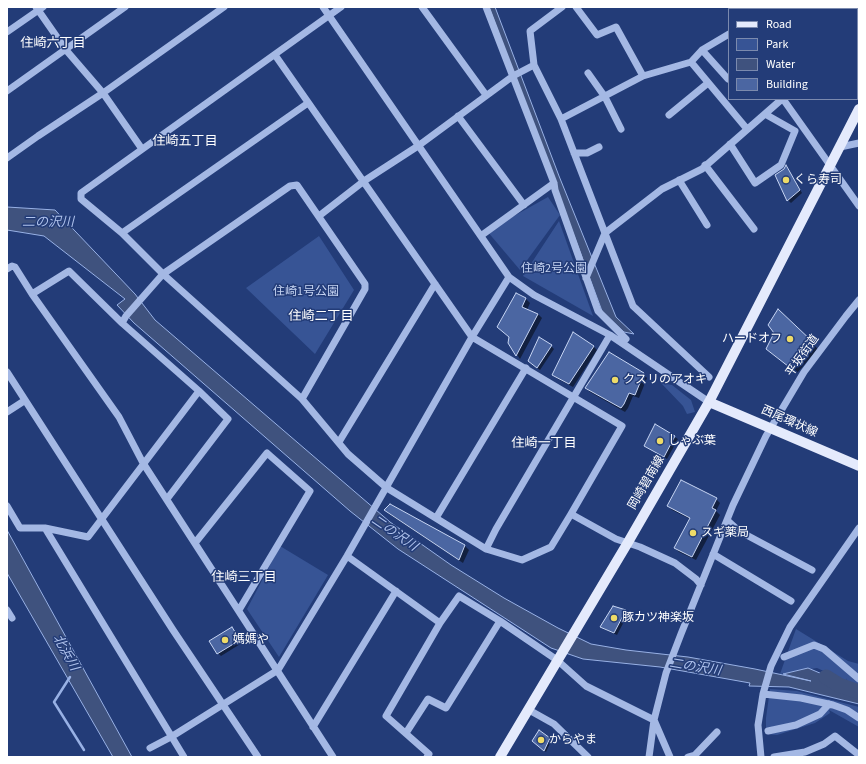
<!DOCTYPE html>
<meta charset="utf-8">
<style>
body{margin:0}
#map{position:relative;width:866px;height:764px;overflow:hidden;background:#233c78;font-family:"Source Sans 3",sans-serif}
canvas{display:block}
.frame{position:absolute;inset:0;border:8px solid #fff;pointer-events:none}
.legend{position:absolute;left:728px;top:8px;width:130px;height:92px;box-sizing:border-box;background:#233c78;border:1px solid #7b8aae;margin:0;padding:5px 7px;list-style:none;font-size:12px;color:#fff}
.legend li{display:flex;align-items:center;gap:8px;height:20px}
.legend b{width:20px;border:1px solid #7b8aae}
</style>
<div id="map">
<canvas width="866" height="764"></canvas>
<div class="frame"></div>
<ul class="legend">
<li><b style="height:5px;background:#e4eafc"></b>Road</li>
<li><b style="height:11px;background:#375495"></b>Park</li>
<li><b style="height:11px;background:#3f527e"></b>Water</li>
<li><b style="height:11px;background:#4b66a2"></b>Building</li>
</ul>
</div>
<script>
const context = document.querySelector('canvas').getContext('2d');
context.lineJoin = 'round';
function paint(path, color) {
  context.fillStyle = color;
  context.fill(path, 'evenodd');
}
function shape(rows) {
  const path = new Path2D();
  for (const r of rows) {
    path.moveTo(r[0], r[1]);
    for (let i = 2; i < r.length; i += 2) path.lineTo(r[i], r[i + 1]);
  }
  return path;
}
function stroke(path, color, width, dash) {
  context.strokeStyle = color;
  context.lineWidth = width;
  context.lineCap = dash ? 'butt' : 'round';
  context.setLineDash(dash || []);
  context.stroke(path);
}
function drawText(font, color, halo, rows, align = 'center') {
  context.font = font + ' "Source Sans 3","Noto Sans JP",sans-serif';
  context.lineWidth = 3;
  context.setLineDash([]);
  context.textBaseline = 'middle';
  context.strokeStyle = halo;
  context.fillStyle = color;
  for (const [text, x, y, turn = 0] of rows) {
    context.save();
    context.translate(x, y);
    context.rotate((+turn || 0) * Math.PI / 180);
    context.textAlign = isNaN(turn) ? turn : align;
    if (halo) context.strokeText(text, 0, 0);
    context.fillText(text, 0, 0);
    context.restore();
  }
}
const green = shape([
 [548,197,560,215,520,270,487,231],
 [559,221,593,316,523,276],
 [319,236,354,290,315,354,246,288],
 [661,383,672,385,691,400,695,412,687,414,683,406],
 [280,546,328,575,279,657,247,609],
 [796,629,848,661,859,664,859,688,846,684,847,678,846,681,817,668,780,674],
 [770,689,797,691,859,707,859,727,829,710,830,713,815,723,777,735,766,734,766,718]
]);
const water = shape([
 [489,7,495,7,559,176,616,317,634,334,624,332,602,311,489,7],
 [7,207,55,210,135,294,155,320,390,522,451,565,504,598,558,628,591,644,626,650,688,657,755,669,811,681,783,674,808,668,855,688,837,686,859,691,859,704,789,687,749,686,750,683,660,667,583,659,551,648,398,549,350,511,134,323,117,305,125,299,44,236,7,230,7,207],
 [7,530,132,757,113,757,7,573,7,530]
]);
const shadow = shape([
 [787,167,802,193,791,203,788,200,785,170],
 [517,295,526,299,530,303,527,310,538,314,542,318,520,359,509,343],
 [778,311,818,349,797,373,771,353],
 [551,346,554,349,540,370,532,364],
 [593,346,597,350,573,387,558,379,554,375],
 [643,374,647,378,639,398,633,396,628,408,625,412,590,392,586,388],
 [656,426,678,439,667,459,645,446],
 [681,481,716,499,720,503,716,511,720,515,696,560,679,552,675,548,690,519,672,510,669,506],
 [386,510,465,546,469,550,463,563,389,514],
 [614,607,626,611,628,614,617,635,604,629,601,626],
 [232,628,242,643,221,656,218,653],
 [549,739,551,741,546,752,535,743]
]);
const stream = shape([
 [70,677,54,702,84,750]
]);
const river = shape([
 [826,677,839,685,859,692]
]);
const building = shape([
 [786,165,800,190,787,201,775,175,784,169,786,165],
 [516,293,526,298,522,307,538,314,516,356,508,343,509,337,497,327,516,293],
 [778,309,815,344,793,370,766,349,774,333,768,325,778,309],
 [573,332,594,346,569,384,552,375,573,332],
 [539,337,552,345,537,368,528,361,539,337],
 [609,352,644,373,635,395,629,393,624,404,621,408,585,388,609,352],
 [655,424,675,436,664,457,644,446,655,424],
 [681,480,717,498,712,508,716,510,692,557,674,548,690,518,667,506,681,480],
 [390,504,465,545,459,560,384,510,390,504],
 [613,606,626,610,614,633,600,627,613,606],
 [232,627,240,640,217,654,209,641,232,627],
 [539,730,550,738,544,751,532,741,539,730]
]);
const minor = shape([
 [36,7,66,50,103,93,142,149],
 [323,7,509,277,534,295,610,335,709,402],
 [341,7,81,193,81,199,122,233,163,274,302,399,348,454,387,488,486,549,496,529,610,335],
 [422,7,486,95],
 [486,7,554,183,555,190,598,311,626,339],
 [562,7,530,31,534,65,561,119,633,306,709,377],
 [576,7,597,35,616,27,643,76],
 [739,7,739,9],
 [785,9,792,7],
 [7,32,43,7],
 [702,50,728,79],
 [275,55,472,337,622,426,571,514,616,539,640,547,675,563,696,579,701,585],
 [691,62,747,129],
 [588,73,605,97,621,129],
 [7,91,125,7],
 [783,99,859,206],
 [669,115,708,83],
 [458,116,524,205],
 [561,119,643,76,691,62,702,50,729,34],
 [730,144,755,183,781,165,795,131,765,114],
 [840,147,859,143],
 [574,153,587,153,599,147],
 [7,158,38,136,103,93,224,7],
 [705,165,754,229],
 [679,180,707,225],
 [319,216,364,181,418,146,513,76,534,65],
 [122,233,308,103],
 [482,235,554,183],
 [7,269,12,266,15,267,32,294,119,417,143,463,333,757],
 [586,278,605,233,662,189,702,169,782,99],
 [32,294,69,271,122,323,199,391,228,419,167,499],
 [122,323,126,316,163,274,290,186,297,185,365,284,365,289,302,399],
 [7,372,173,630,258,757],
 [7,412,24,401],
 [339,442,435,284],
 [7,506,20,528,45,528,184,757],
 [436,518,526,368],
 [727,520,739,531,812,570],
 [45,528,88,537,199,391],
 [195,543,267,453,310,491,239,610],
 [486,549,522,560,551,547,571,514],
 [713,554,791,601],
 [347,556,440,623],
 [7,610,12,618],
 [784,657,814,645,824,649,859,679],
 [763,694,801,698,833,705,847,710,859,718],
 [529,710,554,724,588,757],
 [313,727,396,591],
 [768,731,796,725,820,714,829,704],
 [406,733,428,699,446,708,500,621],
 [150,748,171,737,278,670,347,556,472,337,509,277],
 [427,757,429,754,386,716,440,623,459,596,500,621,557,660,586,686,654,720,670,757],
 [649,757,654,720,666,673,681,634,733,505,766,436,804,372,846,316,859,300],
 [688,757,695,755,717,732],
 [761,757,758,725,763,694,771,666,790,627,859,528],
 [774,757,805,752,824,744,835,736,859,755]
]);
const major = shape([
 [709,402,859,466],
 [500,757,627,544,709,402,859,109]
]);
const markers = [
 [786,180,4,"#eedb68"],
 [790,339,4,"#eedb68"],
 [615,380,4,"#eedb68"],
 [660,441,4,"#eedb68"],
 [693,533,4,"#eedb68"],
 [614,618,4,"#eedb68"],
 [225,640,4,"#eedb68"],
 [541,740,4,"#eedb68"]
];
const poiNames = [
 ["くら寿司",794,180],
 ["ハードオフ",782,339,"right"],
 ["クスリのアオキ",623,380],
 ["しゃぶ葉",668,441],
 ["スギ薬局",701,533],
 ["豚カツ神楽坂",622,618],
 ["媽媽や",233,640],
 ["からやま",549,740]
];
const parkNames = [
 ["住崎2号公園",554,269],
 ["住崎1号公園",306,292]
];
const streetNames = [
 ["平坂街道",803,356,-55],
 ["西尾環状線",789,422,24],
 ["岡崎碧南線",647,483,-60]
];
const neighbourhoodNames = [
 ["住崎六丁目",53,44],
 ["住崎五丁目",185,142],
 ["住崎二丁目",321,317],
 ["住崎一丁目",544,444],
 ["住崎三丁目",244,578]
];
const waterNames = [
 ["二の沢川",48,223],
 ["二の沢川",394,534,34],
 ["北浜川",65,653,61],
 ["二の沢川",695,668,9]
];
paint(green, '#375495');
paint(water, '#3f527e');
stroke(water, '#98b1e5', 1);
paint(shadow, '#0007');
stroke(stream, '#98b1e5', 2.5);
stroke(river, '#3f527e', 15);
paint(building, '#4b66a2');
stroke(building, '#c7d5f3', 1);
stroke(minor, '#a4b8e4', 7);
stroke(major, '#e4eafc', 10);
for (const [x, y, r, color] of markers) {
  const dot = new Path2D();
  dot.arc(x, y, r, 0, 2 * Math.PI);
  context.fillStyle = color;
  context.fill(dot);
  stroke(dot, '#233c78', 1.5);
}
drawText('12px', '#fff', '#233c78', poiNames, 'left');
drawText('12px', '#c7d5f3', '#233c78', parkNames);
drawText('12px', '#fff', '#233c78', streetNames);
drawText('13px', '#fff', '#233c78', neighbourhoodNames);
drawText('italic 13px', '#afc2ec', '#233c78', waterNames);
</script>
